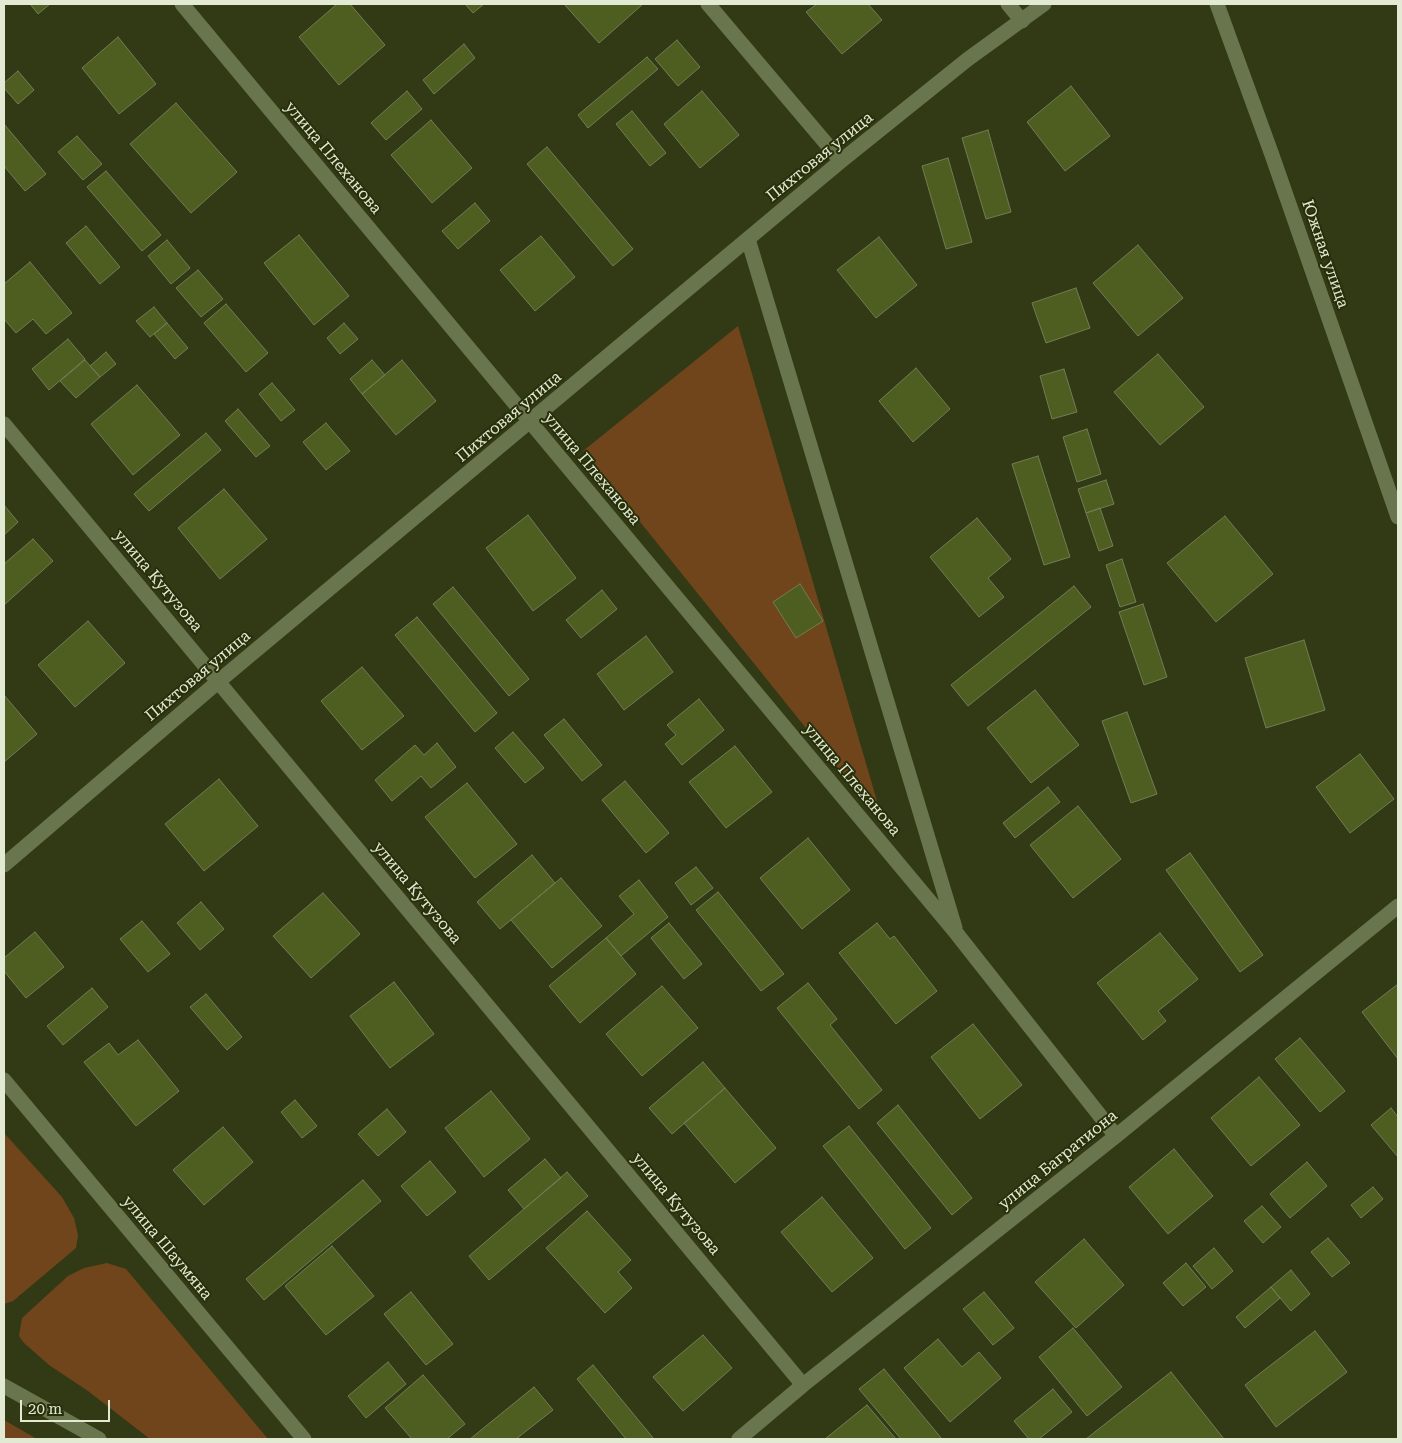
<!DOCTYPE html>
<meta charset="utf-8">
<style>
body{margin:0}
#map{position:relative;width:1402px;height:1443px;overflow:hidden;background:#313a15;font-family:"Roboto Serif",serif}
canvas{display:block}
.frame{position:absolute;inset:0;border:5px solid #e3ead4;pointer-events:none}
.scale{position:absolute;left:20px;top:1400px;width:90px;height:22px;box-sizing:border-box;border:2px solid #e3ead4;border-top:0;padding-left:6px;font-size:15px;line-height:18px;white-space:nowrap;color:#e3ead4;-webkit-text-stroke:4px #27300a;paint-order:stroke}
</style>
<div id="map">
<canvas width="1402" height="1443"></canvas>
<div class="frame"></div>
<div class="scale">20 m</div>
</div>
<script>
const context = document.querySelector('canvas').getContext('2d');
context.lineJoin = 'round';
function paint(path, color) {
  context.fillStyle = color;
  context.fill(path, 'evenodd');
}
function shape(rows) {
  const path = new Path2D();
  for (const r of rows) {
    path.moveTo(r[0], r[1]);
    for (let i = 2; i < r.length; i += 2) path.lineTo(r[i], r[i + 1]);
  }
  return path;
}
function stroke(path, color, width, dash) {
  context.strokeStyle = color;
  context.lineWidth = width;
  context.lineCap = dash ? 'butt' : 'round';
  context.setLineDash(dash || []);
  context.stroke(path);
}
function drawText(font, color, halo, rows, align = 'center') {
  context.font = font + ' "Roboto Serif",serif';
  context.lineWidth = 4;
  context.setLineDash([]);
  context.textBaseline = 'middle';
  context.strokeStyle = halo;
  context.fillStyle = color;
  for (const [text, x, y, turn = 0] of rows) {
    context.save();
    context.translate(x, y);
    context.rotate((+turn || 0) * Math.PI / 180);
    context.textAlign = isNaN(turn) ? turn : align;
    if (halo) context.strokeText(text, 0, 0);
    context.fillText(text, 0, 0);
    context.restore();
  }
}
const green = shape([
 [738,326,884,825,583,451],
 [4,1133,62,1197,74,1218,78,1235,76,1248,13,1301,4,1304],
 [107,1263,126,1269,268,1439,150,1439,88,1391,49,1365,24,1343,19,1336,22,1318,68,1276,84,1268],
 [4,1420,37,1439,4,1439]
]);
const building = shape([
 [30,4,50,4,38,14,30,4],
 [337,4,350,4,385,45,339,85,299,37,337,4],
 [465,4,484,4,473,13,465,4],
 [564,4,643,4,599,43,564,4],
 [817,4,868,4,882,20,842,54,806,12,817,4],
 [118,37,156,84,119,114,82,68,118,37],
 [677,40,700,67,678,86,655,59,677,40],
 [464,44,475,58,434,94,423,80,464,44],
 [647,57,658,69,588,128,578,115,647,57],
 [18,71,34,90,18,104,4,88,4,83,18,71],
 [1071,86,1110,136,1065,171,1027,122,1071,86],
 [407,91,422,109,386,140,371,123,407,91],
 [702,91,739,135,700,168,664,124,702,91],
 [176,103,237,172,191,213,130,144,176,103],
 [632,111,666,153,650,166,616,124,632,111],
 [431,120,472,168,432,203,391,155,431,120],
 [4,124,46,174,25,191,4,166,4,124],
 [988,130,1011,212,986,219,962,138,988,130],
 [77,136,102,164,83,180,58,152,77,136],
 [547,147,633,249,613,266,527,164,547,147],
 [948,158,972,242,946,249,922,166,948,158],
 [106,171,161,235,142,251,87,187,106,171],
 [475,203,490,221,458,249,442,231,475,203],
 [86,226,120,267,100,284,66,243,86,226],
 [299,235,349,296,314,325,264,263,299,235],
 [541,236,575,277,535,311,500,270,541,236],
 [879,237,917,285,876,318,837,270,879,237],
 [167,240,190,268,171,284,148,256,167,240],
 [1138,245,1183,298,1138,336,1093,283,1138,245],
 [30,262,72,313,46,334,33,319,16,333,4,319,4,284,30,262],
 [198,270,223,299,201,317,176,288,198,270],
 [1076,288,1090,328,1046,343,1032,303,1076,288],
 [226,304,268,353,246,372,204,323,226,304],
 [154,307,167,323,150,337,136,321,154,307],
 [167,323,188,348,175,359,154,334,167,323],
 [344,323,358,339,340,354,327,338,344,323],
 [68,339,85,359,49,390,32,369,68,339],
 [106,352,116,364,100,377,90,366,106,352],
 [1158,354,1204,407,1160,445,1114,392,1158,354],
 [85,360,100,377,76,398,60,381,85,360],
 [372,360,385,375,362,394,350,379,372,360],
 [402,360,436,401,396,435,362,394,402,360],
 [916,368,950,409,913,442,879,401,916,368],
 [1064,369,1077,412,1052,419,1040,376,1064,369],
 [272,383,295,410,281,421,259,394,272,383],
 [137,385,180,435,133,475,91,424,137,385],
 [238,409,270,446,256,457,225,421,238,409],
 [326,423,350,451,326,470,303,442,326,423],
 [1087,429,1101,474,1077,482,1063,437,1087,429],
 [206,433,221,450,149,511,134,494,206,433],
 [1038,456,1070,557,1044,565,1012,464,1038,456],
 [1106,480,1114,504,1086,513,1078,489,1106,480],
 [224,489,267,539,220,579,178,528,224,489],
 [4,505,18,522,4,535,4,505],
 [1100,508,1113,546,1099,551,1086,513,1100,508],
 [528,515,576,578,533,611,486,548,528,515],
 [1225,516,1273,574,1216,622,1167,563,1225,516],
 [977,518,1011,559,988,578,1004,597,979,617,930,557,977,518],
 [33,539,53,561,4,605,4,564,33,539],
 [1122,559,1136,602,1120,607,1106,565,1122,559],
 [800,584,823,621,796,638,773,602,800,584],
 [1074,586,1091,607,968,706,951,685,1074,586],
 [453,587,529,679,509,696,433,604,453,587],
 [602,590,617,609,581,638,566,620,602,590],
 [1143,604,1167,677,1144,685,1119,612,1143,604],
 [417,617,497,713,475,732,395,635,417,617],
 [88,621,125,663,75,707,38,665,88,621],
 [646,636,673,672,624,710,597,674,646,636],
 [1304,640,1325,710,1266,728,1245,658,1304,640],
 [362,667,404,716,362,750,321,701,362,667],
 [1035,690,1079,745,1031,783,987,728,1035,690],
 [4,695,37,734,4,762,4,695],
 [699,699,724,730,682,765,665,744,676,735,667,725,699,699],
 [1127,712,1157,794,1131,803,1102,721,1127,712],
 [564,719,602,765,582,781,544,735,564,719],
 [513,732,544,768,525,783,495,748,513,732],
 [437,743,456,767,431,788,421,776,392,801,375,780,415,745,424,755,437,743],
 [735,746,772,792,726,828,689,782,735,746],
 [1360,754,1394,799,1350,833,1316,787,1360,754],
 [219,779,258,826,204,871,165,824,219,779],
 [625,781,669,833,646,853,602,800,625,781],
 [467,783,517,844,475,878,425,817,467,783],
 [1048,787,1060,802,1015,838,1003,823,1048,787],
 [1078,806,1121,859,1073,898,1030,845,1078,806],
 [808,838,850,890,802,929,760,878,808,838],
 [1190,853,1263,955,1240,972,1166,870,1190,853],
 [532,855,555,883,500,929,477,902,532,855],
 [696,867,713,888,691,905,675,883,696,867],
 [561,878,602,926,552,968,511,920,561,878],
 [639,880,668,917,621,956,606,938,634,914,619,896,639,880],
 [718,892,784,974,761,991,696,910,718,892],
 [323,893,360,934,311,978,273,936,323,893],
 [201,902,224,929,200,950,177,923,201,902],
 [142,921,170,954,148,972,120,939,142,921],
 [669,923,702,964,684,979,651,938,669,923],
 [877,923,890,939,894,936,937,991,896,1024,839,953,877,923],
 [35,932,64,967,26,998,4,971,4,958,35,932],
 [1160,933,1198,979,1158,1011,1166,1021,1143,1040,1097,983,1160,933],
 [606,938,636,974,580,1023,549,986,606,938],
 [394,982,434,1034,390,1068,350,1016,394,982],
 [808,983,837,1019,830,1025,882,1090,859,1109,777,1008,808,983],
 [1398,984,1398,1059,1362,1012,1398,984],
 [662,986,698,1028,642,1076,606,1034,662,986],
 [92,988,108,1007,63,1045,47,1026,92,988],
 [206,994,242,1037,227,1050,190,1007,206,994],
 [973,1024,1022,1085,980,1119,931,1057,973,1024],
 [1300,1038,1345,1091,1320,1112,1275,1059,1300,1038],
 [138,1040,179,1091,136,1126,84,1062,109,1043,118,1055,138,1040],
 [703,1062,725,1088,672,1134,649,1108,703,1062],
 [1259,1077,1300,1125,1251,1166,1211,1118,1259,1077],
 [725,1088,776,1148,735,1183,684,1123,725,1088],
 [491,1091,530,1139,484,1177,445,1128,491,1091],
 [295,1100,317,1126,302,1138,281,1112,295,1100],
 [898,1105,972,1198,952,1215,877,1123,898,1105],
 [1391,1108,1398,1117,1398,1157,1371,1125,1391,1108],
 [387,1109,406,1132,378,1156,358,1134,387,1109],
 [849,1126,931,1228,905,1249,823,1146,849,1126],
 [223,1127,253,1162,204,1205,173,1170,223,1127],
 [1174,1149,1213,1196,1168,1234,1129,1187,1174,1149],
 [545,1159,561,1178,524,1209,508,1190,545,1159],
 [430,1161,456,1192,427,1216,401,1186,430,1161],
 [1307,1162,1327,1186,1290,1218,1270,1194,1307,1162],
 [567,1172,588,1196,489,1280,469,1256,567,1172],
 [363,1180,381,1201,264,1300,246,1279,363,1180],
 [1373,1187,1383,1199,1361,1218,1351,1205,1373,1187],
 [822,1197,873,1258,832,1292,781,1232,822,1197],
 [1262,1206,1281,1227,1263,1243,1244,1221,1262,1206],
 [587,1211,631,1260,618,1272,632,1288,605,1313,546,1248,587,1211],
 [1328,1238,1350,1263,1332,1277,1311,1252,1328,1238],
 [1084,1239,1124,1285,1076,1328,1035,1282,1084,1239],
 [332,1246,374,1296,326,1335,285,1286,332,1246],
 [1214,1248,1233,1271,1212,1289,1193,1266,1214,1248],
 [1186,1263,1206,1287,1183,1306,1163,1283,1186,1263],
 [1291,1270,1310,1294,1291,1311,1271,1287,1291,1270],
 [1271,1287,1280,1298,1245,1328,1236,1317,1271,1287],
 [411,1292,453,1344,426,1365,384,1314,411,1292],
 [984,1292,1014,1328,993,1345,963,1309,984,1292],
 [1073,1328,1122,1387,1087,1416,1039,1357,1073,1328],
 [1315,1331,1347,1372,1276,1427,1245,1385,1315,1331],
 [703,1335,732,1368,683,1411,653,1377,703,1335],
 [938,1339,962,1367,979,1352,1001,1378,950,1422,904,1368,938,1339],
 [388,1362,406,1384,366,1418,348,1396,388,1362],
 [593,1365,654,1439,626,1439,577,1379,593,1365],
 [884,1369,942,1439,901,1439,859,1389,884,1369],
 [1171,1372,1224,1439,1086,1439,1171,1372],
 [423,1375,465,1424,447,1439,412,1439,385,1408,423,1375],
 [534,1387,553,1410,516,1439,470,1439,534,1387],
 [1053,1389,1072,1412,1039,1439,1029,1439,1014,1421,1053,1389],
 [867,1405,896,1439,825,1439,867,1405]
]);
const service = shape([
 [1008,4,1022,21]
]);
const minor = shape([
 [182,4,957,934,1116,1136],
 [708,4,841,161],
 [748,239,955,928],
 [4,424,803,1385],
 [4,865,219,681,841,161,968,59,1044,4],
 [4,1080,304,1439],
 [4,1386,99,1439],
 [739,1439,803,1385,1116,1136,1398,906]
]);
const tertiary = shape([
 [1217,4,1272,155,1398,517]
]);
const streetNames = [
 ["Пихтовая улица",820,157,-39],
 ["улица Плеханова",333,158,50],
 ["Южная улица",1325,254,71],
 ["Пихтовая улица",509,417,-40],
 ["улица Плеханова",592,469,50],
 ["улица Кутузова",158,581,50],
 ["Пихтовая улица",198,676,-40],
 ["улица Плеханова",852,780,50],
 ["улица Кутузова",417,893,50],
 ["улица Багратиона",1058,1160,-39],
 ["улица Кутузова",676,1204,50],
 ["улица Шаумяна",167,1248,50]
];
paint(green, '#70451c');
paint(building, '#4e5d20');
stroke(building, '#727d56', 1);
stroke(service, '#69754d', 15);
stroke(minor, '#69754d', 15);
stroke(tertiary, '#69754d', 15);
drawText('16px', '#e3ead4', '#27300a', streetNames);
</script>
